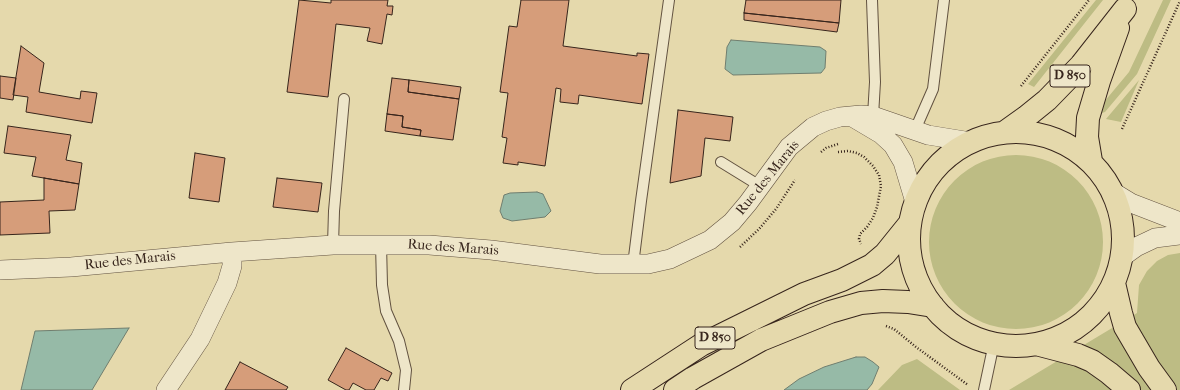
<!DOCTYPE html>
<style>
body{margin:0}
canvas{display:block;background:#e5d9ac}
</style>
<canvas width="1180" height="390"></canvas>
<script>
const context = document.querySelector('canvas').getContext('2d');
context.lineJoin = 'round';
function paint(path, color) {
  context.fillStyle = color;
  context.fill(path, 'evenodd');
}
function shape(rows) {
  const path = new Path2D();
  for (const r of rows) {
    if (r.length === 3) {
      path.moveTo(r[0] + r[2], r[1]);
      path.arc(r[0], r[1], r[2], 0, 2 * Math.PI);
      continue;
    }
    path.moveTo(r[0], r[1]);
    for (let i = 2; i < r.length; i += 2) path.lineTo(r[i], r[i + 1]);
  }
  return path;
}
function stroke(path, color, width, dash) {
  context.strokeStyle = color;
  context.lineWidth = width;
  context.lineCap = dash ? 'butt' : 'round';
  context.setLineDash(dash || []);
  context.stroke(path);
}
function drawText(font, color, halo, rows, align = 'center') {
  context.font = font + ' "IM FELL French Canon",serif';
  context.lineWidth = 3.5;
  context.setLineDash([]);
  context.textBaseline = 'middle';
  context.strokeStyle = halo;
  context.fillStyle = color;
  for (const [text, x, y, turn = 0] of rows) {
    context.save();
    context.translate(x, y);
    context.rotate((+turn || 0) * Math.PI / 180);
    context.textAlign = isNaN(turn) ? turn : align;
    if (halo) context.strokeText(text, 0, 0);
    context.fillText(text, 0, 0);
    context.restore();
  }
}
const green = shape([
 [1096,0,1103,0,1034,87,1028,84],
 [1163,0,1171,0,1137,74,1105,112,1102,113,1104,102,1129,72],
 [1139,80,1121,122,1106,119],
 [1016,242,87],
 [1180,253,1180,390,1009,390,1137,313,1139,285,1147,271,1157,261,1168,255],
 [917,359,960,390,878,390,902,365]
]);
const water = shape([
 [731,40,820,47,826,51,825,68,821,73,733,75,725,69,727,47,731,40],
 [537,192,543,194,551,211,545,217,512,221,503,218,500,211,504,195,510,193,537,192],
 [129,328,92,390,21,390,35,331,129,328],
 [856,357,865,357,873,362,879,367,872,384,867,390,784,390,799,379,824,367,856,357]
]);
const building = shape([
 [299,0,331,3,331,0,388,0,387,6,393,6,392,15,387,14,382,44,367,41,370,28,336,24,328,97,287,92,299,0],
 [521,0,569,0,563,46,637,56,637,53,649,54,642,104,579,95,578,104,560,102,561,89,556,88,545,166,518,162,518,165,503,163,507,138,502,137,508,93,500,92,509,26,517,27,521,0],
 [746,0,841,0,839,23,744,13,746,0],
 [744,13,839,23,837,32,744,20,744,13],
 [21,46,44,63,39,92,80,99,81,91,97,93,92,123,26,112,28,97,13,95,21,46],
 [0,76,16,78,13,100,0,98,0,76],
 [392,78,409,80,408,92,459,99,453,140,420,136,421,130,402,127,403,116,387,114,392,78],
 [409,80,461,87,459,99,408,92,409,80],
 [678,110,733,117,730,141,705,138,701,176,670,183,678,110],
 [387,114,403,116,402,127,421,130,420,136,385,131,387,114],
 [8,126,71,135,66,160,82,163,79,184,32,176,36,157,4,153,8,126],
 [195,153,225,158,219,202,189,198,195,153],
 [44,178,79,184,75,210,49,211,50,233,0,235,0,202,44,200,44,178],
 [277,178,322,183,318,212,273,207,277,178],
 [346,348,392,373,388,381,381,378,374,390,366,390,353,383,349,390,346,390,328,380,346,348],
 [240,362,288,387,286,390,225,390,240,362]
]);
const path = shape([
 [1021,86,1089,0],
 [1122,129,1180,1],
 [821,152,826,148,838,144],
 [838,152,848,151,857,153,864,157,873,166,879,175,881,186,877,207,873,218,867,227,860,234,859,239,861,244],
 [740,247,759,229,776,209,795,180],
 [886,326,894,329,916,347,968,385]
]);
const lane = shape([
 [871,118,873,116,875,82,872,0],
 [912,131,915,130,933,89,944,0],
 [721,162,760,186],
 [381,244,382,285,386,311,399,341,406,370,404,390],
 [333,245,334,211,344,99],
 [633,265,641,201,669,0],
 [984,390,994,343]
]);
const street = shape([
 [854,118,881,134,893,145,903,162,915,202],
 [1113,192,1131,203,1180,222],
 [1122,257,1136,247,1155,238,1180,235],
 [0,270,71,267,232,252,333,245,429,245,491,250,600,264,648,264,670,259,710,240,732,222,748,203,789,147,813,127,826,121,840,117,861,115,873,116,928,135,971,142],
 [166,390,200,339,227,283,232,266,232,252]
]);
const primary = shape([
 [1005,132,1026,117,1047,100,1081,65,1125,9],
 [1016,239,107],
 [1091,161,1087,137,1088,118,1099,81,1118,28],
 [1114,283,1121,313,1125,327,1149,368,1165,390],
 [1036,344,1078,355,1092,361,1109,373,1129,390],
 [632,390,701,345,804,294,842,280,872,265,885,254,910,223],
 [675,390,693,378,761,340,830,312,861,303,883,301,908,302,933,306]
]);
const shields = [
 [1070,76,40],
 [715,338,40]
];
const shieldNames = [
 ["D 850",1070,76],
 ["D 850",715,338]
];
const streetNames = [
 ["Rue des Marais",768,178,-51],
 ["Rue des Marais",453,248,4],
 ["Rue des Marais",130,261,-6]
];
paint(green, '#bdbc84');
paint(water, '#96baa7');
stroke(water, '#707e6f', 1);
paint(building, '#d69d7a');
stroke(building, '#37251c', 1);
stroke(lane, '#625240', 12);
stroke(street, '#625240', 20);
stroke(primary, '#37251c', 24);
stroke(path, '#37251c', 2.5, [1, 2]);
stroke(lane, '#eee6c9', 10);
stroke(street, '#eee6c9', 19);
stroke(primary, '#e5d9ac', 22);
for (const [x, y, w] of shields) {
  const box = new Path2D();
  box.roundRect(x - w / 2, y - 11, w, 22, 3);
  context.fillStyle = '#eee6c9';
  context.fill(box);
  stroke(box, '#37251c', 1);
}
drawText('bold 13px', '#37251c', null, shieldNames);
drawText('14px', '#37251c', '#eee6c9', streetNames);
</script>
